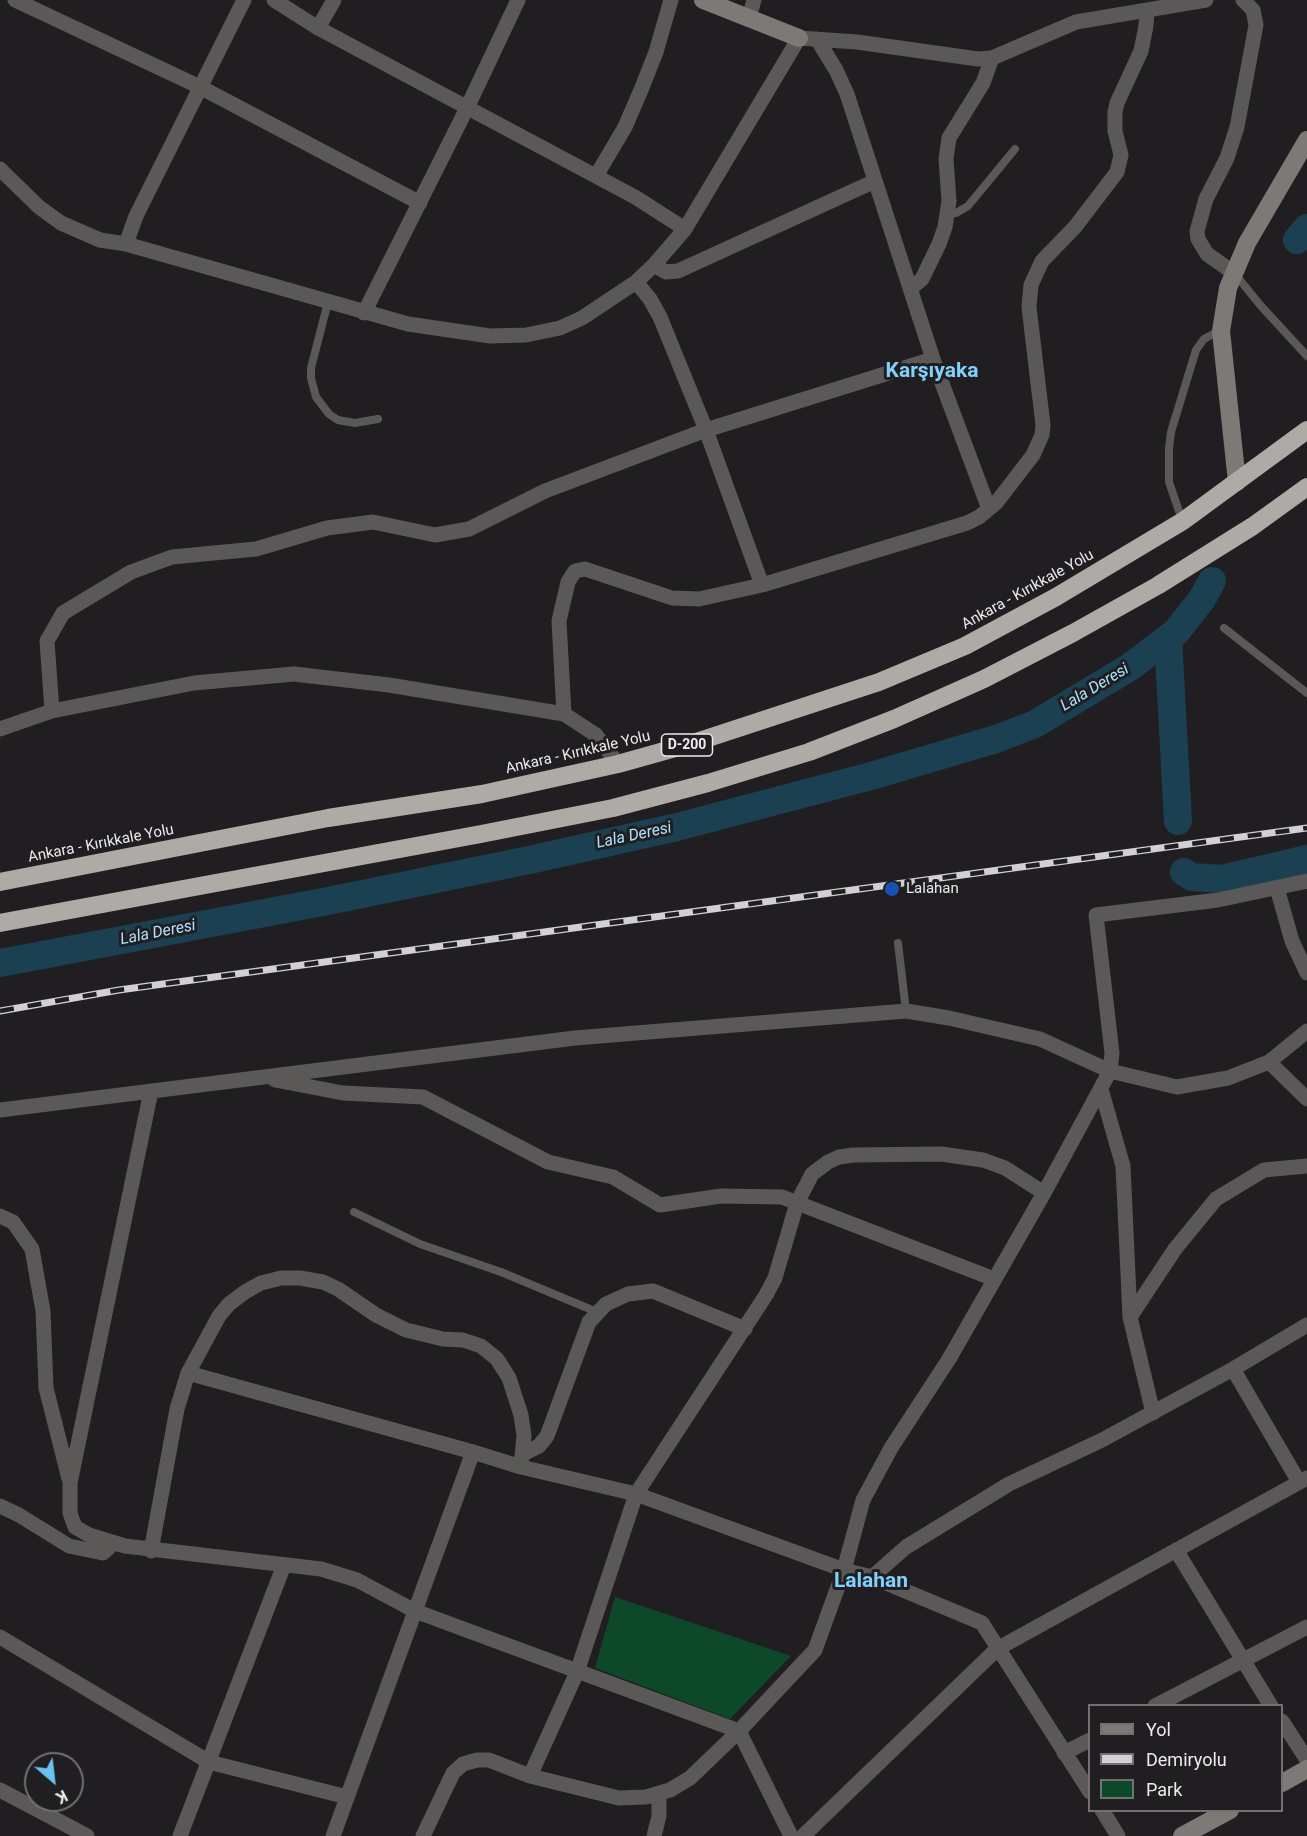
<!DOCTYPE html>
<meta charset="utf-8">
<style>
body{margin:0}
#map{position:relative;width:1307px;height:1836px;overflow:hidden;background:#201e21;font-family:Roboto,sans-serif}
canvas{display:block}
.legend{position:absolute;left:1088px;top:1704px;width:195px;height:108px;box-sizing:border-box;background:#201e21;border:2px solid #727072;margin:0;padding:8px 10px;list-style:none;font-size:18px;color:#eceaec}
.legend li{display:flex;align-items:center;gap:12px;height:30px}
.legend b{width:30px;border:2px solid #727072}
.north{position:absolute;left:24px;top:1752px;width:60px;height:60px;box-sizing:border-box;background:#201e21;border:2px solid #727072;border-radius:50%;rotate:152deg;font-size:16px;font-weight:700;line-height:24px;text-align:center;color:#eceaec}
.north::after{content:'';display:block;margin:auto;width:21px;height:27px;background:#69c3f1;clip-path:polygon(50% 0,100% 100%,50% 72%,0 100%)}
</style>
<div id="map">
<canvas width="1307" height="1836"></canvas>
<ul class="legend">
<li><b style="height:8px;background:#7c7977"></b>Yol</li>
<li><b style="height:8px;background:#d2d0d2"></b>Demiryolu</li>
<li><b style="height:16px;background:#0d4828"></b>Park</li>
</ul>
<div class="north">K</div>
</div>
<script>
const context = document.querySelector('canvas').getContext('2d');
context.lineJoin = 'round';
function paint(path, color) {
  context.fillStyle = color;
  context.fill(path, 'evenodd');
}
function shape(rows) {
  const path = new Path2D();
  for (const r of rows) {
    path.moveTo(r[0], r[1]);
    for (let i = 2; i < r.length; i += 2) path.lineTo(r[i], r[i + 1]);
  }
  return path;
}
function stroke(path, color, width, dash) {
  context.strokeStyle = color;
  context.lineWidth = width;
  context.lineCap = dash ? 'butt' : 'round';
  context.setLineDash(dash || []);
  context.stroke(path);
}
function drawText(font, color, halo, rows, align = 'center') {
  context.font = font + ' Roboto,sans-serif';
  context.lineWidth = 6;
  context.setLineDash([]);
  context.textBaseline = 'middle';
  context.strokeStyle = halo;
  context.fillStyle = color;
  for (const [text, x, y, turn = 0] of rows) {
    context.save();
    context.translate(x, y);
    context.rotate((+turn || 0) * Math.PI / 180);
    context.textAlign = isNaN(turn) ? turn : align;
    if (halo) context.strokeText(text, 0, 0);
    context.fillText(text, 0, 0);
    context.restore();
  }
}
const green = shape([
 [615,1597,791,1656,730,1719,595,1668]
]);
const river = shape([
 [1297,240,1307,228],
 [1168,638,1178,821],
 [1184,872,1192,877,1222,879,1307,859],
 [0,963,328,901,534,859,677,827,871,776,996,739,1035,724,1130,667,1176,632,1202,599,1212,581]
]);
const lane = shape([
 [948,214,956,213,968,206,1015,149],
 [1235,274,1261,306,1307,356],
 [328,302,311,368,311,378,316,397,329,414,338,420,355,423,378,419],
 [1182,520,1169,482,1169,448,1171,432,1196,350,1204,339,1219,331],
 [1224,628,1307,693],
 [898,943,906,1011],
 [354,1212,420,1244,501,1272,597,1312]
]);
const street = shape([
 [15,0,200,87,420,203],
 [274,0,318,28,635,197,685,229],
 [749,18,754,0],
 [318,28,334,0],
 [817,39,836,70,847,94,933,359,989,509],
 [0,169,39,207,61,223,100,240,126,244,408,324,490,336,526,335,560,328,582,318,636,282,654,265,685,229,799,38,857,42,978,59,992,58,1076,22,1206,0],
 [596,176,625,127,641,90,656,52,671,0],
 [126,244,136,216,244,0],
 [654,265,666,272,678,271,875,181],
 [1234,273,1207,254,1198,239,1197,231,1206,199,1227,158,1237,127,1256,25,1253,10,1243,0],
 [636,282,650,299,660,317,706,430,762,585],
 [910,289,922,279,939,244,945,227,949,201,946,159,949,138,983,83,992,58],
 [364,313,467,108,518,0],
 [52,711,47,641,63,613,131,572,172,557,256,549,327,528,373,522,435,535,469,529,545,491,706,430,933,359],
 [564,714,559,621,568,582,575,571,585,569,672,598,699,599,762,585,967,523,979,517,996,503,1033,455,1042,435,1043,425,1029,307,1031,285,1042,261,1075,227,1117,172,1121,155,1115,131,1115,112,1117,103,1141,51,1146,26,1147,11],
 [0,729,52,711,194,683,294,674,389,685,564,714,596,735,618,764],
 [1277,888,1292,941,1307,973],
 [1269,1062,1307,1099],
 [275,1080,343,1093,423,1097,548,1162,613,1177,660,1205,721,1196,782,1197,994,1279],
 [1101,1089,1123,1166,1130,1317,1153,1413],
 [151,1091,70,1483,70,1513,75,1527,89,1535,125,1546,321,1569,357,1580,415,1611,739,1731,690,1778,670,1790,646,1797,619,1798,530,1776,489,1760,477,1760,463,1764,453,1773,423,1836],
 [0,1110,575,1038,906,1011,949,1018,1040,1039,1110,1071,1177,1087,1228,1078,1269,1062,1307,1031],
 [0,1216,13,1222,32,1249,43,1311,46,1388,69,1479],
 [1130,1317,1175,1249,1216,1199,1264,1170,1307,1166],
 [1233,1369,1299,1482],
 [188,1373,473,1452,521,1467,636,1494,844,1570,872,1577,982,1623,1090,1792],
 [523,1454,539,1446,547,1436,589,1322,606,1304,628,1294,653,1291,745,1329],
 [0,1506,19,1515,69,1546,103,1553,114,1543],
 [1176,1550,1271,1706],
 [151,1551,177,1409,188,1373,219,1316,229,1304,245,1292,261,1283,281,1278,300,1278,323,1282,338,1289,376,1315,406,1330,443,1339,463,1340,481,1346,497,1359,509,1378,521,1415,524,1436,521,1467],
 [872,1577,906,1547,1009,1484,1102,1440,1233,1369,1307,1325],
 [0,1637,209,1762,347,1797],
 [1155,1706,1307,1627],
 [1282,1721,1307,1760],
 [1064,1753,1090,1740],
 [530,1776,577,1672,636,1494,766,1295,775,1278,797,1203,812,1174,828,1162,839,1157,853,1155,941,1154,983,1160,1005,1168,1044,1193],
 [0,1790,87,1836],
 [1102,1810,1118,1836],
 [180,1836,284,1565],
 [333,1836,473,1452],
 [654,1836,659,1816,659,1794],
 [791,1836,739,1731,815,1650,844,1570,863,1500,891,1448,949,1359,1044,1193,1110,1071,1112,1053,1096,915,1218,900,1307,881],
 [803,1836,997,1649,1307,1478]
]);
const secondary = shape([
 [703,0,799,38],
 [1237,482,1221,331,1228,288,1247,243,1307,140],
 [1282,1783,1307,1769],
 [1182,1836,1230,1810]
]);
const highway = shape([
 [0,882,328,818,482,794,618,764,693,743,879,682,965,646,1056,597,1183,521,1307,430],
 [0,923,481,834,613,808,708,783,809,752,894,719,984,679,1073,633,1157,586,1253,526,1307,487]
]);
const rail = shape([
 [0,1011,119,990,1307,828]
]);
const markers = [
 [892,889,8,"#1a4fb4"]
];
const shields = [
 [687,745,51]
];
const shieldNames = [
 ["D-200",687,745]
];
const streetNames = [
 ["Ankara - Kırıkkale Yolu",1028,590,-29],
 ["Ankara - Kırıkkale Yolu",578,753,-13],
 ["Ankara - Kırıkkale Yolu",101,844,-11]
];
const poiNames = [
 ["Lalahan",906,889]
];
const waterNames = [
 ["Lala Deresi",1095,688,-31],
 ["Lala Deresi",634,836,-12],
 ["Lala Deresi",158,933,-11]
];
const districtNames = [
 ["Karşıyaka",932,372],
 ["Lalahan",871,1582]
];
paint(green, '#0d4828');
stroke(river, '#1b4052', 28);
stroke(lane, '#5a5957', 8);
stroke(street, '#5a5957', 15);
stroke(secondary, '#7c7977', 18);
stroke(highway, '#aeaaa6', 18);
stroke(rail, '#d2d0d2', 7);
stroke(rail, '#201e21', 4.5, [14]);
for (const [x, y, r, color] of markers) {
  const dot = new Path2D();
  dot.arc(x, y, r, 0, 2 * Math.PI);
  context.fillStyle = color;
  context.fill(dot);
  stroke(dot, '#201e21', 2);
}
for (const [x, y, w] of shields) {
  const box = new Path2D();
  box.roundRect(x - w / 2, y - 11, w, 22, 4.5);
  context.fillStyle = '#201e21';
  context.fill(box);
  stroke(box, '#eceaec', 1.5);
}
drawText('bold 14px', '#eceaec', null, shieldNames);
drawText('15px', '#eceaec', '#201e21', streetNames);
drawText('15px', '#eceaec', '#201e21', poiNames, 'left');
drawText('italic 16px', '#aee1fc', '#201e21', waterNames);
drawText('bold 21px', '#80d1fc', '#201e21', districtNames);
</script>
